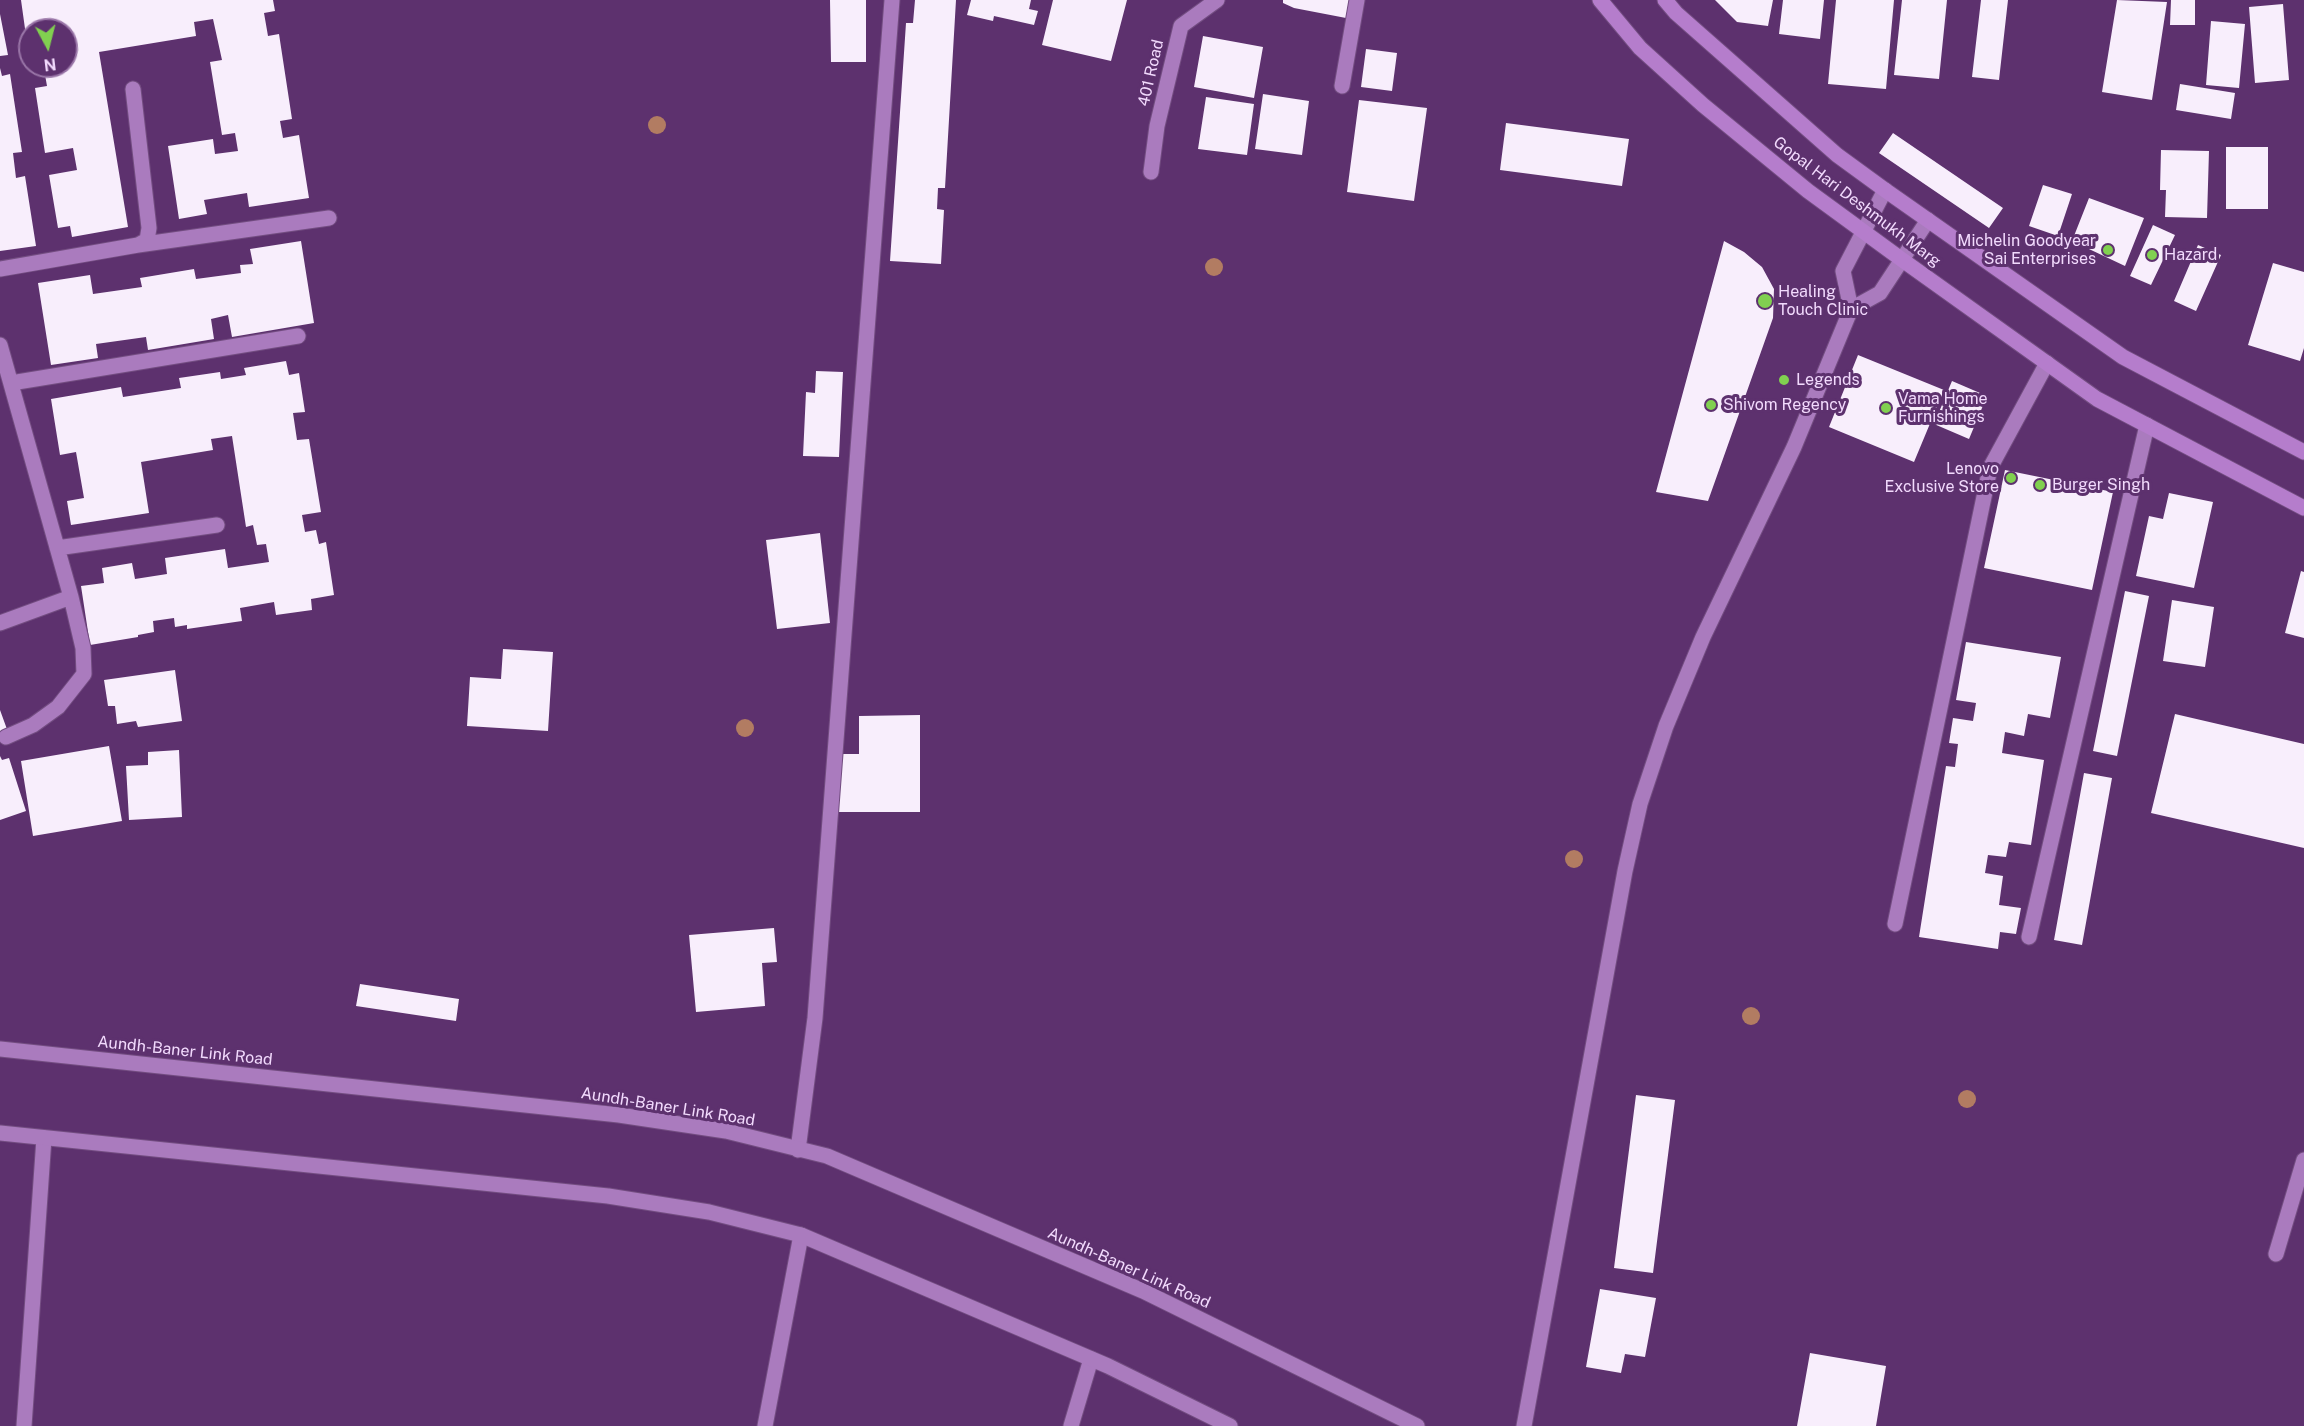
<!DOCTYPE html>
<style>
body{margin:0}
#map{position:relative;width:2304px;height:1426px;overflow:hidden;background:#5d316e;font-family:"Public Sans",sans-serif}
canvas{display:block}
.north{position:absolute;left:18px;top:18px;width:60px;height:60px;box-sizing:border-box;background:#5d316e;border:2px solid #9975a7;border-radius:50%;rotate:173deg;font-size:16px;font-weight:700;line-height:24px;text-align:center;color:#f2dafd}
.north::after{content:'';display:block;margin:auto;width:21px;height:27px;background:#81d050;clip-path:polygon(50% 0,100% 100%,50% 72%,0 100%)}
</style>
<div id="map">
<canvas width="2304" height="1426"></canvas>
<div class="north">N</div>
</div>
<script>
const context = document.querySelector('canvas').getContext('2d');
context.lineJoin = 'round';
function paint(path, color) {
  context.fillStyle = color;
  context.fill(path, 'evenodd');
}
function shape(rows) {
  const path = new Path2D();
  for (const r of rows) {
    path.moveTo(r[0], r[1]);
    for (let i = 2; i < r.length; i += 2) path.lineTo(r[i], r[i + 1]);
  }
  return path;
}
function stroke(path, color, width, dash) {
  context.strokeStyle = color;
  context.lineWidth = width;
  context.lineCap = dash ? 'butt' : 'round';
  context.setLineDash(dash || []);
  context.stroke(path);
}
function drawText(font, color, halo, rows, align = 'center') {
  context.font = font + ' "Public Sans",sans-serif';
  context.lineWidth = 6;
  context.setLineDash([]);
  context.textBaseline = 'middle';
  context.strokeStyle = halo;
  context.fillStyle = color;
  for (const [text, x, y, turn = 0] of rows) {
    context.save();
    context.translate(x, y);
    context.rotate((+turn || 0) * Math.PI / 180);
    context.textAlign = isNaN(turn) ? turn : align;
    if (halo) context.strokeText(text, 0, 0);
    context.fillText(text, 0, 0);
    context.restore();
  }
}
const building = shape([
 [21,0,273,0,275,11,264,13,268,36,279,34,292,119,280,121,283,138,299,135,309,198,249,207,247,193,204,200,207,214,179,219,168,146,213,139,215,154,238,151,235,133,222,135,210,62,222,60,213,19,194,22,196,36,99,52,128,227,72,237,70,226,58,228,49,175,77,170,73,148,45,153,35,88,47,86,44,69,66,66,66,30,30,30,30,42,27,43],
 [830,0,866,0,866,62,831,62],
 [915,0,956,0,945,188,938,188,937,209,944,210,941,264,890,261,906,23,913,23],
 [971,0,1031,0,1029,9,1038,11,1034,25,994,16,993,21,967,15],
 [1053,0,1127,0,1111,61,1042,45],
 [1283,0,1349,0,1346,18,1294,8,1283,3],
 [1715,0,1773,0,1768,26,1737,22],
 [1783,0,1824,0,1820,39,1779,34],
 [1836,0,1894,0,1886,89,1828,84],
 [1902,0,1947,0,1939,79,1894,75],
 [1981,0,2008,0,1999,80,1972,77],
 [2117,0,2167,2,2152,100,2102,92],
 [2171,0,2195,0,2195,25,2170,25],
 [2283,4,2289,80,2255,83,2249,7],
 [0,14,8,55,0,56],
 [2211,21,2245,24,2239,88,2206,85],
 [1203,36,1263,47,1254,98,1194,87],
 [1366,49,1397,53,1392,91,1361,87],
 [0,68,2,76,10,74,22,152,13,153,16,178,25,176,36,246,0,251],
 [2180,84,2235,93,2231,119,2176,110],
 [1263,94,1309,101,1302,155,1255,149],
 [1206,97,1254,104,1247,155,1198,149],
 [1359,100,1427,108,1414,201,1347,192],
 [1506,123,1629,139,1622,186,1500,170],
 [1893,133,2003,208,1989,228,1879,153],
 [2226,147,2268,147,2268,209,2226,209],
 [2161,150,2209,151,2207,218,2165,217,2166,190,2160,190],
 [2043,185,2072,194,2058,236,2029,226],
 [2089,198,2144,218,2125,266,2072,241],
 [2153,225,2175,235,2151,285,2130,276],
 [301,241,314,323,232,337,228,315,211,319,214,339,148,350,146,337,96,344,98,358,51,365,38,283,90,275,93,294,142,287,140,278,194,269,196,279,241,273,240,265,253,264,250,249],
 [1724,241,1744,252,1762,267,1774,289,1773,318,1708,501,1656,492],
 [2198,245,2221,255,2196,311,2174,301],
 [2273,263,2304,272,2304,348,2300,361,2248,345],
 [1858,355,1944,390,1914,462,1829,427],
 [286,361,289,375,299,373,305,412,293,413,297,440,309,439,321,512,302,515,305,532,316,530,319,544,326,542,334,595,311,599,312,610,276,615,274,602,240,608,242,621,187,629,187,625,175,627,174,618,153,621,154,632,138,635,138,637,90,645,81,586,104,583,102,568,132,563,135,579,167,574,165,558,225,549,228,568,269,562,266,544,257,545,253,525,246,527,232,436,211,439,213,450,141,462,149,513,71,525,67,501,84,498,76,452,60,455,51,399,121,387,123,397,181,388,179,378,220,372,221,379,246,375,244,368],
 [816,371,843,372,839,457,803,456,806,392,815,393],
 [1952,381,1987,396,1969,439,1934,424],
 [2005,470,2113,492,2092,590,1984,568],
 [2169,493,2213,502,2194,588,2136,576,2149,516,2163,519],
 [820,533,830,623,777,629,766,540],
 [2301,571,2304,572,2304,638,2285,633],
 [2125,591,2149,596,2117,756,2093,751],
 [2172,600,2214,607,2205,667,2163,661],
 [1966,642,2061,657,2050,718,2028,714,2024,736,2005,732,2002,753,2044,760,2031,845,2009,842,2006,857,1988,855,1985,873,2003,876,1999,905,2021,908,2016,934,2000,932,1998,949,1919,937,1946,766,1955,767,1958,744,1949,743,1953,718,1973,721,1976,703,1956,700],
 [503,649,553,652,548,731,467,726,470,677,501,679],
 [175,670,182,721,138,727,136,721,117,724,115,706,108,706,104,680],
 [0,710,8,732,0,734],
 [2175,714,2304,744,2304,848,2151,813],
 [920,715,920,812,836,812,836,754,859,754,859,716],
 [109,746,122,821,33,836,21,761],
 [179,750,182,817,129,820,126,766,148,765,148,752],
 [0,756,2,760,9,758,26,811,0,820],
 [2084,773,2112,778,2082,945,2054,940],
 [774,928,777,962,762,963,765,1006,696,1012,689,935],
 [360,984,459,999,456,1021,356,1006],
 [1636,1095,1675,1100,1653,1273,1614,1268],
 [1600,1289,1656,1298,1645,1357,1625,1354,1621,1373,1586,1367],
 [1810,1353,1886,1366,1876,1426,1797,1426]
]);
const service = shape([
 [1895,924,1990,468,2047,363],
 [2029,937,2147,425],
 [2276,1254,2304,1160],
 [24,1426,44,1138],
 [765,1426,801,1235],
 [1071,1426,1091,1359]
]);
const minor = shape([
 [1342,86,1357,0],
 [1151,172,1157,126,1181,26,1217,0],
 [138,245,329,218],
 [0,269,138,245,147,240,149,228,133,89],
 [0,345,71,597,83,648,84,674,58,707,33,725,6,737],
 [11,383,298,336],
 [57,548,217,525],
 [0,623,71,597],
 [798,1150,815,1018,892,0]
]);
const tertiary = shape([
 [1885,190,1843,271,1851,309,1880,293,1928,220],
 [1524,1426,1625,871,1640,804,1666,726,1703,637,1794,447,1851,309]
]);
const secondary = shape([
 [0,1049,619,1115,726,1131,827,1156,1143,1291,1417,1426],
 [0,1133,608,1196,709,1212,801,1235,1108,1366,1230,1426]
]);
const primary = shape([
 [1600,0,1640,48,1703,105,1808,191,1901,259,2097,399,2304,508],
 [1665,0,1676,13,1837,155,1885,190,2123,357,2304,452]
]);
const trees = [
 [657,125],
 [1214,267],
 [745,728],
 [1574,859],
 [1751,1016],
 [1967,1099]
];
const markers = [
 [2108,250,6,"#81d050"],
 [2152,255,6,"#81d050"],
 [1765,301,8,"#81d050"],
 [1784,380,6,"#81d050"],
 [1711,405,6,"#81d050"],
 [1886,408,6,"#81d050"],
 [2011,478,6,"#81d050"],
 [2040,485,6,"#81d050"]
];
const streetNames = [
 ["401 Road",1151,73,-77],
 ["Gopal Hari Deshmukh Marg",1857,202,37],
 ["Aundh-Baner Link Road",185,1051,6],
 ["Aundh-Baner Link Road",668,1107,9],
 ["Aundh-Baner Link Road",1129,1268,24]
];
const poiNames = [
 ["Michelin Goodyear",2096,241,"right"],
 ["Sai Enterprises",2096,259,"right"],
 ["Hazard",2164,255],
 ["Healing",1778,292],
 ["Touch Clinic",1778,310],
 ["Legends",1796,380],
 ["Vama Home",1898,399],
 ["Furnishings",1898,417],
 ["Shivom Regency",1723,405],
 ["Lenovo",1999,469,"right"],
 ["Exclusive Store",1999,487,"right"],
 ["Burger Singh",2052,485]
];
paint(building, '#f8eefc');
stroke(service, '#734d81', 17);
stroke(minor, '#734d81', 17);
stroke(tertiary, '#734d81', 17);
stroke(secondary, '#734d81', 17);
stroke(primary, '#734d81', 17);
stroke(service, '#aa7bbe', 15);
stroke(minor, '#aa7bbe', 15);
stroke(tertiary, '#aa7bbe', 15);
stroke(secondary, '#aa7bbe', 15);
stroke(primary, '#b57dcc', 15);
context.fillStyle = '#b27c62';
for (const [x, y] of trees) {
  context.beginPath();
  context.arc(x, y, 9, 0, 2 * Math.PI);
  context.fill();
}
for (const [x, y, r, color] of markers) {
  const dot = new Path2D();
  dot.arc(x, y, r, 0, 2 * Math.PI);
  context.fillStyle = color;
  context.fill(dot);
  stroke(dot, '#5d316e', 2);
}
drawText('16px', '#f2dafd', '#5d316e', streetNames);
drawText('16px', '#f2dafd', '#5d316e', poiNames, 'left');
</script>
